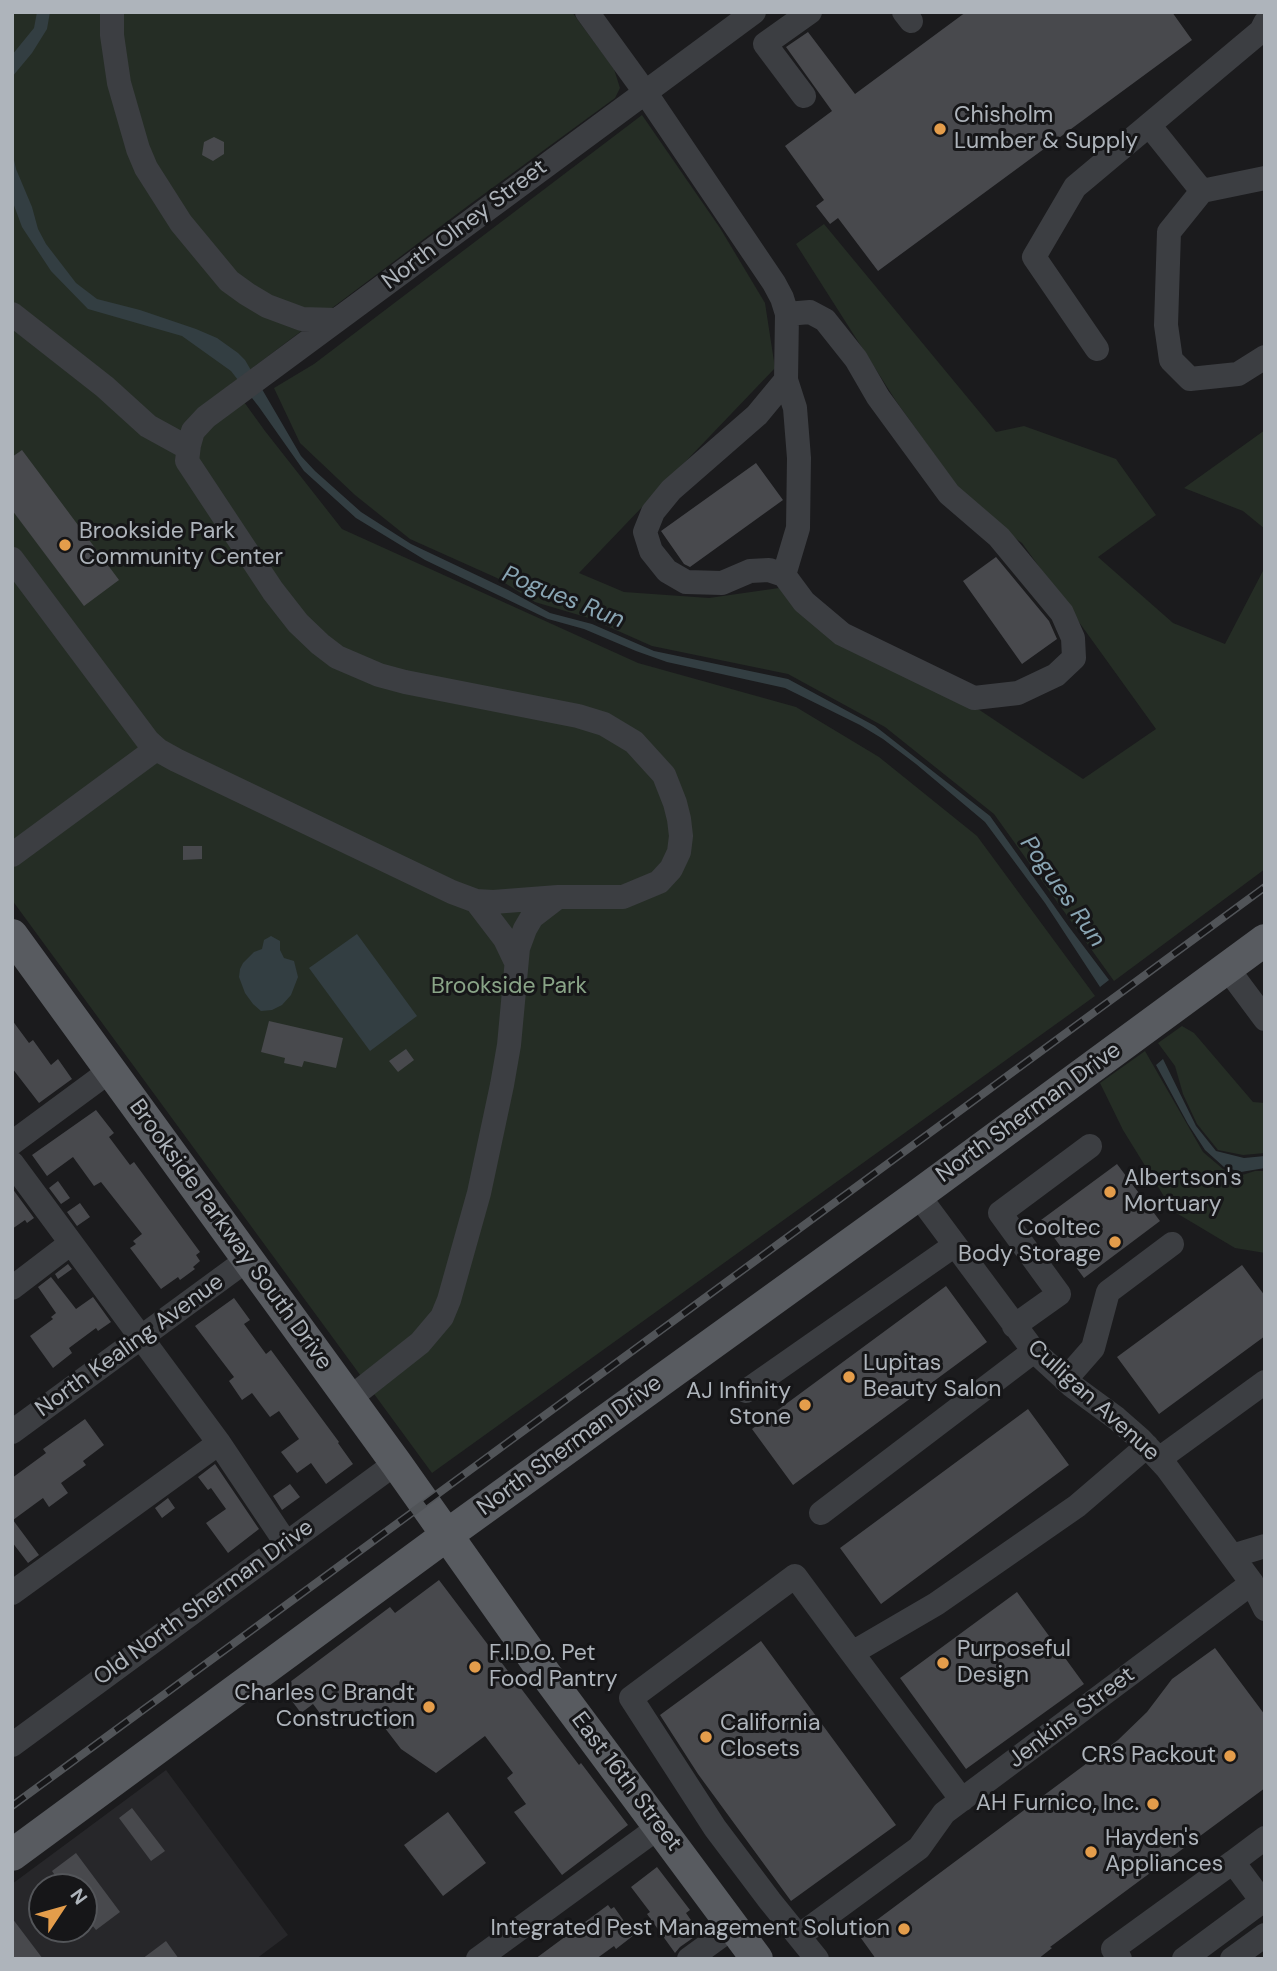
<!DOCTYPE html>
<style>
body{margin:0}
#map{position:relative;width:1277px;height:1971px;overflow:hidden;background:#1b1b1d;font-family:"DM Sans",sans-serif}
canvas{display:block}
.frame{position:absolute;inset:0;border:14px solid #aeb4bb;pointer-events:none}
.north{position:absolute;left:28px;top:1873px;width:70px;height:70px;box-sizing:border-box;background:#161618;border:2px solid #535559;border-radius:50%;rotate:54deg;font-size:19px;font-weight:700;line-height:28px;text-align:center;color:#aeb4bb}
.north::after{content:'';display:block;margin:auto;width:24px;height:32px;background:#e49d4b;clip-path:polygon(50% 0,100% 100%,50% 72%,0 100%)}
</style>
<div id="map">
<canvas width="1277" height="1971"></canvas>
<div class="frame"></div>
<div class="north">N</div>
</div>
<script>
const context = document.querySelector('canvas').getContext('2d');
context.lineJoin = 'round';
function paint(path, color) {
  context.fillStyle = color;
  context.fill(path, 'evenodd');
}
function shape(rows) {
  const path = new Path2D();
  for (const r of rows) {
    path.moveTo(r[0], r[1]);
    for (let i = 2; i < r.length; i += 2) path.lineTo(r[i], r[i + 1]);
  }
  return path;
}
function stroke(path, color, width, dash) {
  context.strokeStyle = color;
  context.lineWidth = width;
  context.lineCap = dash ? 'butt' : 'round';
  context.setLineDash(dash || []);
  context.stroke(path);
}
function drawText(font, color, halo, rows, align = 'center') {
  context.font = font + ' "DM Sans",sans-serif';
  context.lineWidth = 6;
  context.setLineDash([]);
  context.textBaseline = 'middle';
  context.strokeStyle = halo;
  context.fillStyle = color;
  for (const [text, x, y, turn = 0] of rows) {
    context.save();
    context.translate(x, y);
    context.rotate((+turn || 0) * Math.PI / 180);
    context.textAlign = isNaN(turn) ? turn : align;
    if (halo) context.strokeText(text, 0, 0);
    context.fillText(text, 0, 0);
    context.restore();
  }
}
const built = shape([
 [166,1770,288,1935,256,1959,12,1959,12,1884],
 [42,1887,84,1887,84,1929,42,1929]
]);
const green = shape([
 [12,12,572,12,614,69,620,88,615,98,469,205,231,384,265,431,342,529,638,663,796,707,879,757,977,836,1095,996,432,1473,12,900],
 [642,115,720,228,765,303,775,368,579,573,624,592,709,598,779,588,975,707,1083,779,1156,729,1022,543,973,509,896,401,796,244,824,224,996,432,1024,426,1116,459,1156,515,1098,557,1173,623,1225,644,1265,567,1265,869,1114,981,994,814,885,727,788,674,652,646,589,618,535,602,497,578,410,539,355,495,300,443,274,388,314,364],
 [1265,430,1265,529,1243,511,1184,488],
 [1182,1026,1194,1033,1253,1102,1265,1103,1265,1153,1243,1155,1218,1150,1197,1124,1183,1094,1175,1066,1158,1043],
 [1145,1051,1203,1152,1223,1169,1239,1176,1255,1171,1265,1171,1265,1253,1235,1248,1173,1211,1123,1130,1100,1083]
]);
const water = shape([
 [37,12,50,12,47,29,32,53,12,77,12,55,34,28],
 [12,151,16,169,32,207,38,229,46,244,76,283,97,299,140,310,196,329,217,338,238,353,245,360,301,456,315,471,361,512,411,544,508,590,550,613,592,624,654,651,788,679,875,726,990,816,1069,927,1109,980,1100,987,1045,903,985,822,916,764,883,739,860,725,785,688,667,662,636,651,584,629,548,619,425,560,356,518,304,471,259,407,231,371,182,336,88,309,51,271,22,227,12,200],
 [357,934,417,1016,370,1051,309,968],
 [271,936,280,941,280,950,284,958,294,961,298,977,291,995,282,1005,272,1010,261,1011,253,1004,245,993,239,977,240,969,243,963,254,952,262,949,264,940],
 [1163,1059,1196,1126,1216,1151,1244,1158,1265,1156,1265,1168,1241,1172,1224,1167,1205,1150,1188,1124,1156,1065]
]);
const building = shape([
 [966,12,1172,12,1192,40,878,271,838,218,830,224,816,206,824,200,785,146,832,111,786,47,808,32,855,94],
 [214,137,224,142,224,154,213,161,202,155,204,142],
 [22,450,119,580,84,606,12,510,12,457],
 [756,463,783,500,690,567,684,564,661,531],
 [996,557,1049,621,1057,639,1022,664,963,581],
 [183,846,202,846,202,859,183,860],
 [12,1020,29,1043,33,1040,51,1065,58,1059,72,1079,39,1103,12,1068],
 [269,1021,343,1038,336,1068,304,1061,302,1067,284,1063,285,1058,261,1052],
 [406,1049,414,1060,398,1072,389,1061],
 [96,1110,114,1133,109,1137,130,1165,134,1162,200,1252,196,1255,200,1261,193,1267,195,1269,180,1280,178,1277,161,1289,130,1248,136,1244,133,1241,142,1234,101,1182,94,1186,73,1157,47,1176,32,1155],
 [1117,1164,1160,1221,1084,1278,1041,1220],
 [58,1181,70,1198,61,1204,49,1188],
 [12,1188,34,1218,27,1223,25,1220,12,1229],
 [80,1203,90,1217,77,1226,67,1212],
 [68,1264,72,1269,58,1279,55,1274],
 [1242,1265,1265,1296,1265,1336,1159,1414,1117,1357],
 [51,1277,76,1309,93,1297,111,1322,98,1331,96,1328,69,1348,72,1353,53,1368,30,1336,53,1319,51,1317,56,1313,38,1287],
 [946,1286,987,1342,793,1485,752,1429],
 [234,1298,250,1320,244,1324,266,1354,271,1350,339,1442,338,1443,353,1464,326,1484,311,1463,297,1473,281,1452,299,1439,279,1411,270,1417,252,1393,242,1400,229,1381,234,1377,195,1326],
 [1028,1409,1069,1465,881,1604,840,1548],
 [85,1419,104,1445,83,1461,86,1465,61,1483,68,1493,49,1507,43,1498,13,1520,39,1555,28,1563,12,1542,12,1478,46,1453,43,1449],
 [215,1464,259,1529,228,1553,206,1523,226,1509,211,1488,208,1490,198,1477],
 [290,1484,300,1497,282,1510,273,1496],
 [168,1498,175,1508,162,1518,155,1508],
 [439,1580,579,1765,581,1763,628,1825,562,1875,514,1812,526,1804,507,1778,513,1773,485,1736,436,1773,401,1749,378,1719,372,1723,362,1709,344,1723,342,1720,331,1728,313,1704,301,1713,282,1688,390,1607,395,1613],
 [1017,1592,1084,1684,966,1769,900,1678],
 [761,1641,896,1825,791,1901,698,1774,660,1715],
 [1215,1648,1265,1715,1265,1788,1050,1947,1052,1948,1038,1959,876,1959,858,1934,1118,1740,1147,1712,1172,1679],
 [132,1808,165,1851,151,1861,119,1818],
 [448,1812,486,1863,443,1896,404,1845],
 [76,1853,120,1912,96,1930,84,1915,84,1887,63,1887,52,1871],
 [657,1867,690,1910,686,1913,700,1933,680,1947,675,1953,647,1914,650,1912,631,1887],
 [608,1905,611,1909,614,1907,634,1935,616,1949,614,1946,596,1959,535,1959],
 [12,1918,43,1959,12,1959],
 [166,1941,179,1959,142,1959]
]);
const minor = shape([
 [112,12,112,35,119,83,138,149,146,168,181,223,229,281,247,294,267,306,302,319,337,320],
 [587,12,645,92,774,283,782,298,787,314,786,380,757,415,671,490,653,512,645,532,651,551,667,571,686,582,722,583,750,571,769,570,784,575,804,602,842,634,974,698,1018,693,1056,675,1074,658,1073,638,1062,613,999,537,949,494,878,397,856,359,825,320,810,312,787,314],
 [904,12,911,21],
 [804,96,765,44,810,12],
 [1149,125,1202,191,1265,178],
 [1202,191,1169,232,1166,325,1171,360,1190,379,1238,374,1265,357],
 [12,314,105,387,148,426,188,448],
 [1097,349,1034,257,1075,187,1261,31,1265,23],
 [12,559,148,741,158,750,176,760,452,892,476,901,493,902,558,897,623,897,659,882,671,869,679,852,681,836,679,819,675,803,664,775,634,742,604,724,578,716,405,682,379,675,337,657,320,644,298,623,273,591,187,461,189,445,193,431,206,417,754,12],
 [784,575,798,528,799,458,795,408,786,380],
 [12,855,156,749],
 [476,901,505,939,516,962],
 [1227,968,1265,1019],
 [12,1143,111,1070],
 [12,1163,219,1443,286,1543],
 [918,1195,1034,1351,1071,1385,1116,1418,1140,1439,1167,1468,1252,1583,1265,1609],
 [12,1288,71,1243],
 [1014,1326,1059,1294,1000,1213,1090,1146],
 [1065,1380,1093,1348,1108,1292,1172,1244],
 [746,1391,955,1245],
 [349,1399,420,1343,442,1317,449,1300,479,1193,502,1085,509,1045,518,948,525,929,532,917,558,897],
 [12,1432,248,1259],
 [1159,1459,1265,1382],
 [821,1513,1034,1351],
 [1232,1556,1265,1546],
 [12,1593,219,1443],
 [852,1653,962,1800],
 [12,1745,396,1463],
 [1233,1862,1265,1838],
 [799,1936,919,1848,944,1813,1252,1583],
 [478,1959,659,1827],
 [689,1959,733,1927],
 [817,1959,770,1901,715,1828,631,1698,795,1576,852,1653,936,1604,1077,1506,1147,1446],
 [1120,1959,1113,1949,1233,1862,1262,1901],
 [1184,1959,1265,1899],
 [1232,1959,1265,1935]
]);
const major = shape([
 [12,935,396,1463,538,1664,757,1959],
 [12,1855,447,1535,918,1195,1265,940]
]);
const rail = shape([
 [12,1806,1265,887]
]);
const markers = [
 [940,129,7,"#e49d4b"],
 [65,545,7,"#e49d4b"],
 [1110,1192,7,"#e49d4b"],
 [1115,1242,7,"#e49d4b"],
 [849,1377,7,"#e49d4b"],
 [805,1405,7,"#e49d4b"],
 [943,1663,7,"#e49d4b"],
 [475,1667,7,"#e49d4b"],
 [429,1707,7,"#e49d4b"],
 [706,1737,7,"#e49d4b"],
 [1230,1756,7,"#e49d4b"],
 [1153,1804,7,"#e49d4b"],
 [1091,1852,7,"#e49d4b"],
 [904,1929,7,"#e49d4b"]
];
const poiNames = [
 ["Chisholm",954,116],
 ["Lumber & Supply",954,142],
 ["Brookside Park",79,532],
 ["Community Center",79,558],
 ["Albertson's",1124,1179],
 ["Mortuary",1124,1205],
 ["Cooltec",1101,1229,"right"],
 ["Body Storage",1101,1255,"right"],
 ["Lupitas",863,1364],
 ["Beauty Salon",863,1390],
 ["AJ Infinity",791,1392,"right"],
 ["Stone",791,1418,"right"],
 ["Purposeful",957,1650],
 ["Design",957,1676],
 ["F.I.D.O. Pet",489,1654],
 ["Food Pantry",489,1680],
 ["Charles C Brandt",415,1694,"right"],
 ["Construction",415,1720,"right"],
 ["California",720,1724],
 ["Closets",720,1750],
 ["CRS Packout",1216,1756,"right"],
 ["AH Furnico, Inc.",1139,1804,"right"],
 ["Hayden's",1105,1839],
 ["Appliances",1105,1865],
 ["Integrated Pest Management Solution",890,1929,"right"]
];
const streetNames = [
 ["North Olney Street",465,225,-37],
 ["North Sherman Drive",1029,1113,-36],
 ["Brookside Parkway South Drive",230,1235,54],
 ["North Kealing Avenue",130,1346,-36],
 ["Culligan Avenue",1093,1401,42],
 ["North Sherman Drive",570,1446,-36],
 ["Old North Sherman Drive",204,1603,-36],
 ["Jenkins Street",1072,1718,-37],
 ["East 16th Street",626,1782,53]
];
const parkNames = [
 ["Brookside Park",509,987]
];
const waterNames = [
 ["Pogues Run",563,598,22],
 ["Pogues Run",1062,892,55]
];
paint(built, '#27272a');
paint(green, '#252d25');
paint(water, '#333e42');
paint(building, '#48494d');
stroke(minor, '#3c3e42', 24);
stroke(major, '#585b60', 32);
stroke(rail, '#515458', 8);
stroke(rail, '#161618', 5, [16]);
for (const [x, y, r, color] of markers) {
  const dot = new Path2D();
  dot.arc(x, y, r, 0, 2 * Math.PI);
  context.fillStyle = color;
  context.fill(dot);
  stroke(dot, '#161618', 2.5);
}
drawText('23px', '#aeb4bb', '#161618', poiNames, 'left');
drawText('23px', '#aeb4bb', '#161618', streetNames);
drawText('23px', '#89a487', '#161618', parkNames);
drawText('italic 24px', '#89a5b3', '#161618', waterNames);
</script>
